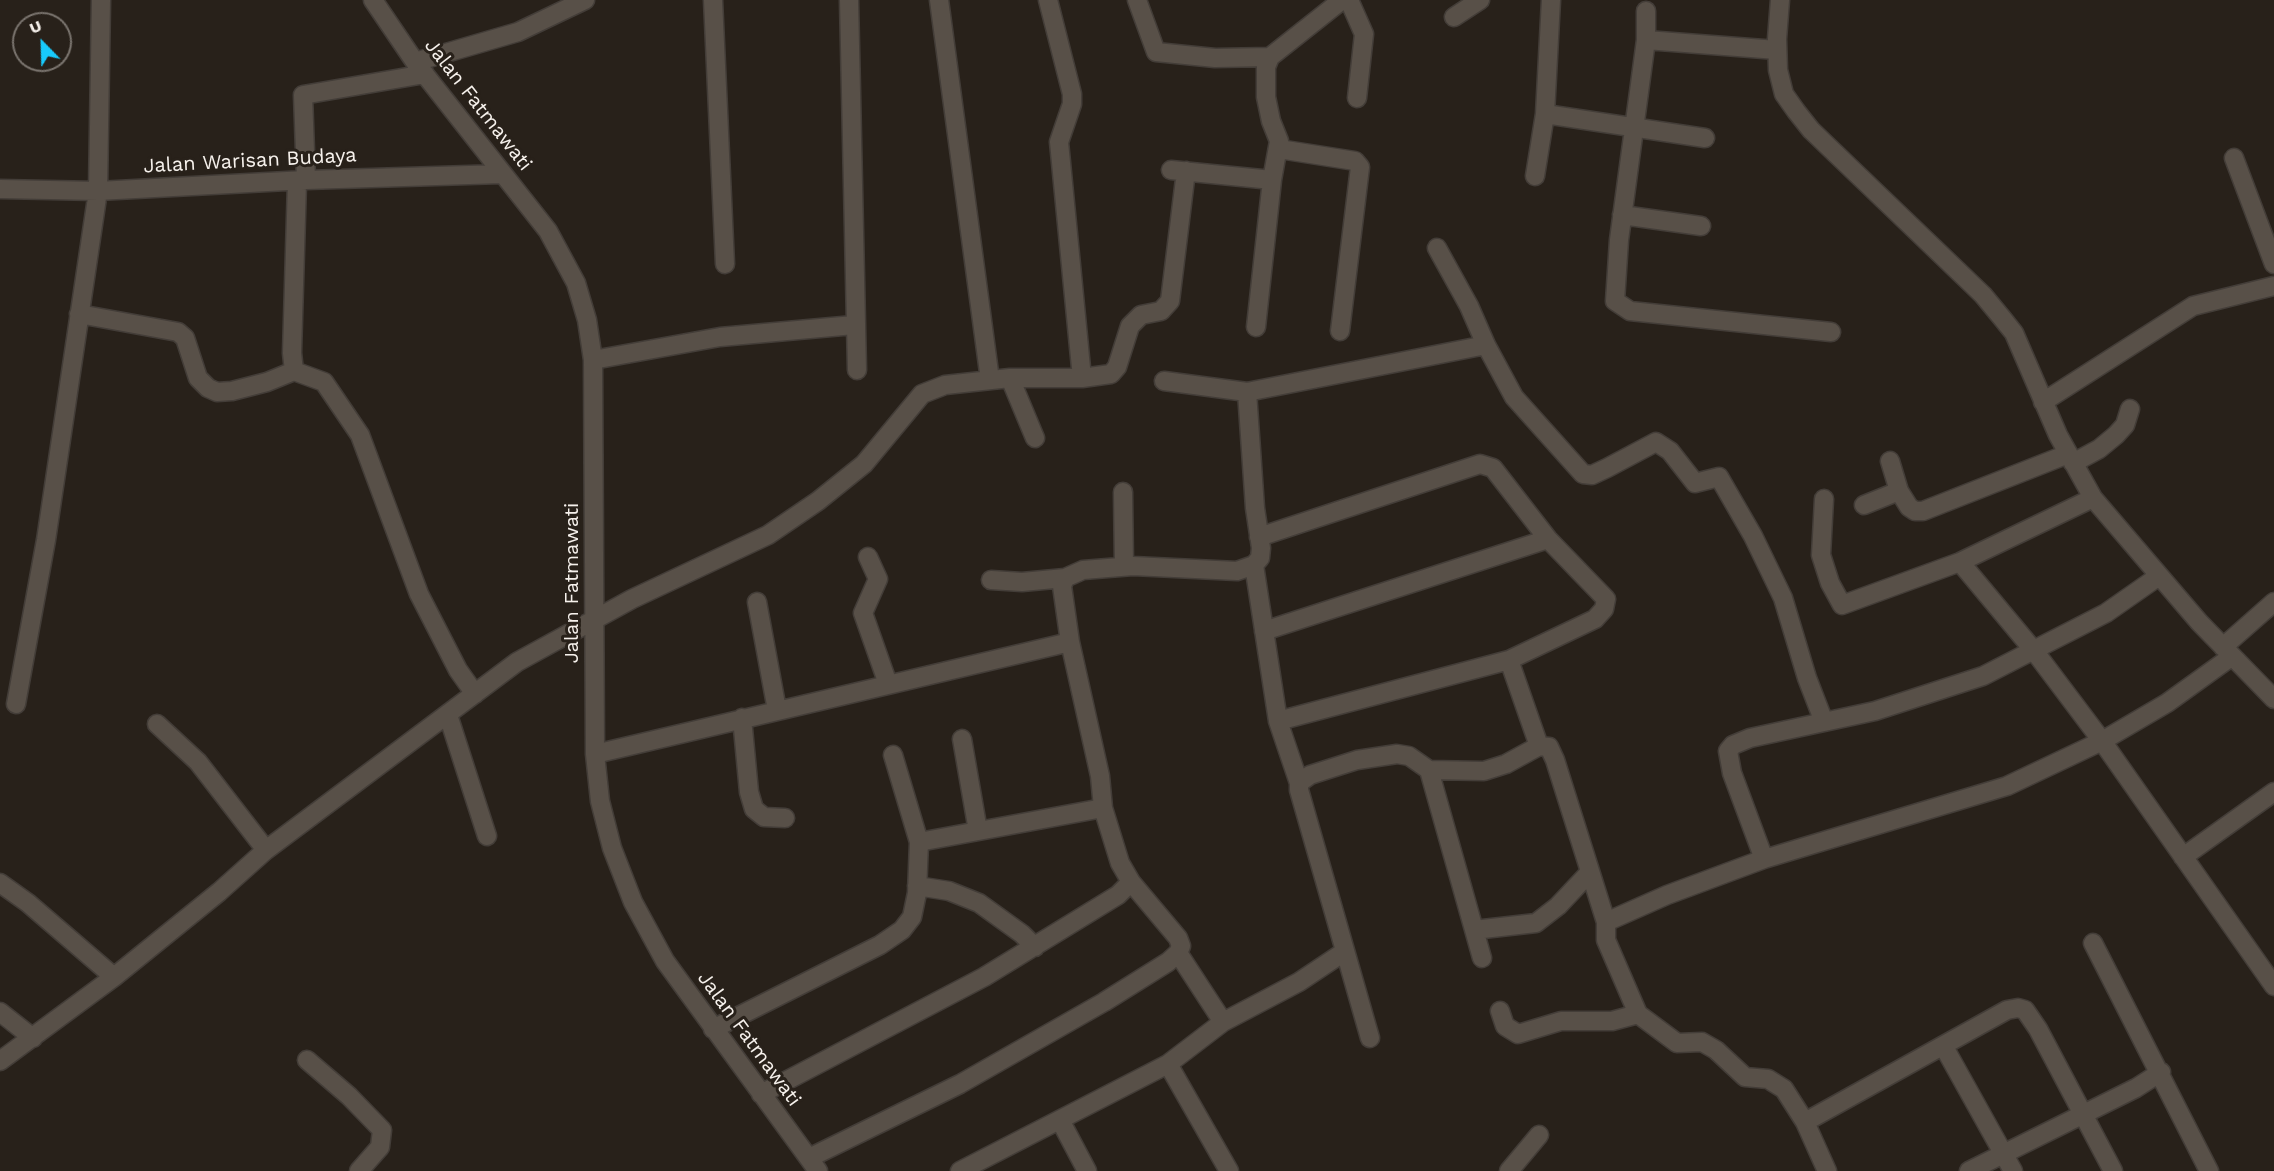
<!DOCTYPE html>
<style>
body{margin:0}
#map{position:relative;width:2274px;height:1171px;overflow:hidden;background:#28211a;font-family:"Work Sans",sans-serif}
canvas{display:block}
.north{position:absolute;left:12px;top:12px;width:60px;height:60px;box-sizing:border-box;background:#28211a;border:2px solid #7a746e;border-radius:50%;rotate:337deg;font-size:16px;font-weight:700;line-height:24px;text-align:center;color:#f6f1ec}
.north::after{content:'';display:block;margin:auto;width:21px;height:27px;background:#18cafc;clip-path:polygon(50% 0,100% 100%,50% 72%,0 100%)}
</style>
<div id="map">
<canvas width="2274" height="1171"></canvas>
<div class="north">U</div>
</div>
<script>
const context = document.querySelector('canvas').getContext('2d');
context.lineJoin = 'round';
function shape(rows) {
  const path = new Path2D();
  for (const r of rows) {
    path.moveTo(r[0], r[1]);
    for (let i = 2; i < r.length; i += 2) path.lineTo(r[i], r[i + 1]);
  }
  return path;
}
function stroke(path, color, width, dash) {
  context.strokeStyle = color;
  context.lineWidth = width;
  context.lineCap = dash ? 'butt' : 'round';
  context.setLineDash(dash || []);
  context.stroke(path);
}
function drawText(font, color, halo, rows, align = 'center') {
  context.font = font + ' "Work Sans",sans-serif';
  context.lineWidth = 6;
  context.setLineDash([]);
  context.textBaseline = 'middle';
  context.strokeStyle = halo;
  context.fillStyle = color;
  for (const [text, x, y, turn = 0] of rows) {
    context.save();
    context.translate(x, y);
    context.rotate((+turn || 0) * Math.PI / 180);
    context.textAlign = isNaN(turn) ? turn : align;
    if (halo) context.strokeText(text, 0, 0);
    context.fillText(text, 0, 0);
    context.restore();
  }
}
const minor = shape([
 [373,0,415,62,548,231,576,283,587,320,593,360,595,754,600,801,612,848,633,902,665,961,818,1171],
 [713,0,725,264],
 [849,0,857,370],
 [939,0,990,380],
 [1048,0,1072,94,1072,104,1059,142,1082,378],
 [1137,0,1156,52,1215,58,1270,57],
 [1349,0,1364,34,1357,98],
 [1780,0,1777,39,1778,70,1784,94,1796,111,1811,130,1983,295,2002,318,2014,333,2058,435,2093,498,2199,622,2274,699],
 [1646,11,1646,40,1619,240,1615,301,1630,311,1831,332],
 [1454,17,1480,0],
 [1646,40,1777,50],
 [415,62,518,32,585,0],
 [1545,114,1705,138],
 [1279,149,1355,161,1360,167,1340,331],
 [2234,158,2274,264],
 [1171,170,1272,180,1256,327],
 [1535,176,1545,114,1551,0],
 [306,180,303,95,425,74],
 [1272,180,1279,141,1271,121,1266,97,1266,67,1270,57,1342,0],
 [297,182,292,353,294,371,324,382,360,435,419,594,458,670,475,694],
 [0,189,98,191,306,180,502,174],
 [1622,215,1701,226],
 [1437,248,1469,306,1486,345,1514,397,1583,474,1592,475,1607,468,1656,442,1670,451,1695,483,1719,477,1753,536,1783,598,1807,678,1824,722,1875,711,1983,676,2106,613,2159,576],
 [79,314,178,332,185,338,198,378,208,388,217,392,232,391,267,382,294,371],
 [593,360,720,337,854,325],
 [1010,378,1035,438],
 [1164,381,1247,392,1486,345],
 [2043,402,2193,306,2274,286],
 [1890,461,1899,491],
 [2073,463,2099,449,2116,435,2125,425,2130,409],
 [1123,492,1124,566],
 [1824,499,1821,555,1830,583,1842,605,1960,562,2093,498],
 [1864,505,1899,491,1909,507,1915,511,1923,511,2068,454],
 [1259,537,1480,464,1493,468,1548,539,1606,599,1604,609,1595,619,1509,660,1278,721],
 [868,557,878,579,863,613,888,684],
 [1960,562,2035,652,2102,741,2274,986],
 [1254,565,1278,721,1299,783],
 [991,580,1022,582,1065,578],
 [757,602,777,710],
 [1264,631,1548,539],
 [2223,647,2274,602],
 [1509,660,1539,746],
 [16,704,46,540,98,191,101,0],
 [448,715,487,836],
 [742,718,749,792,754,809,764,817,785,818],
 [157,724,198,762,266,850],
 [962,739,978,831],
 [595,754,1070,642],
 [1429,770,1484,771,1506,764,1539,746,1549,747,1555,760,1606,922,1606,940,1638,1014,1677,1043,1702,1042,1716,1050,1745,1077,1768,1079,1784,1089,1805,1122,1827,1171],
 [919,842,1103,808],
 [2183,857,2274,792],
 [1764,859,1732,773,1728,751,1733,745,1750,738,1824,722],
 [0,883,28,903,114,977],
 [917,886,949,891,979,903,1022,934,1035,947],
 [1606,922,1667,895,1764,859,2007,786,2102,741,2167,703,2231,657],
 [1474,930,1536,923,1558,906,1590,872],
 [2093,943,2209,1171],
 [1178,953,1223,1022],
 [1500,1011,1505,1026,1518,1034,1561,1021,1612,1021,1638,1014],
 [0,1012,33,1038],
 [713,1029,880,945,902,930,912,917,917,893,919,842,893,755],
 [1370,1038,1299,790,1299,783,1310,775,1357,760,1397,754,1409,756,1429,770,1482,958],
 [1944,1047,2013,1171],
 [307,1060,349,1096,382,1130,380,1147,359,1171],
 [0,1061,114,977,219,892,266,850,517,662,632,599,768,535,818,501,864,464,922,394,945,385,1010,378,1082,378,1111,374,1117,367,1130,326,1141,315,1161,311,1170,301,1186,171],
 [1168,1064,1229,1171],
 [761,1094,984,977,1118,895,1131,882],
 [1060,1120,1087,1171],
 [1805,1122,2007,1010,2018,1008,2025,1010,2038,1029,2113,1171],
 [809,1158,960,1084,1104,1002,1168,962,1178,953,1181,946,1178,938,1131,882,1120,863,1103,808,1100,776,1070,642,1062,586,1065,578,1083,570,1133,566,1237,571,1254,565,1260,558,1261,548,1255,508,1247,392],
 [960,1171,1168,1064,1223,1022,1299,982,1344,952],
 [1509,1171,1539,1135],
 [1969,1171,2136,1088,2161,1072]
]);
const streetNames = [
 ["Jalan Fatmawati",478,105,52],
 ["Jalan Warisan Budaya",250,161,-3],
 ["Jalan Fatmawati",572,583,-90],
 ["Jalan Fatmawati",749,1039,54]
];
stroke(minor, '#433d38', 21);
stroke(minor, '#585048', 18);
drawText('20px', '#f6f1ec', '#28211a', streetNames);
</script>
